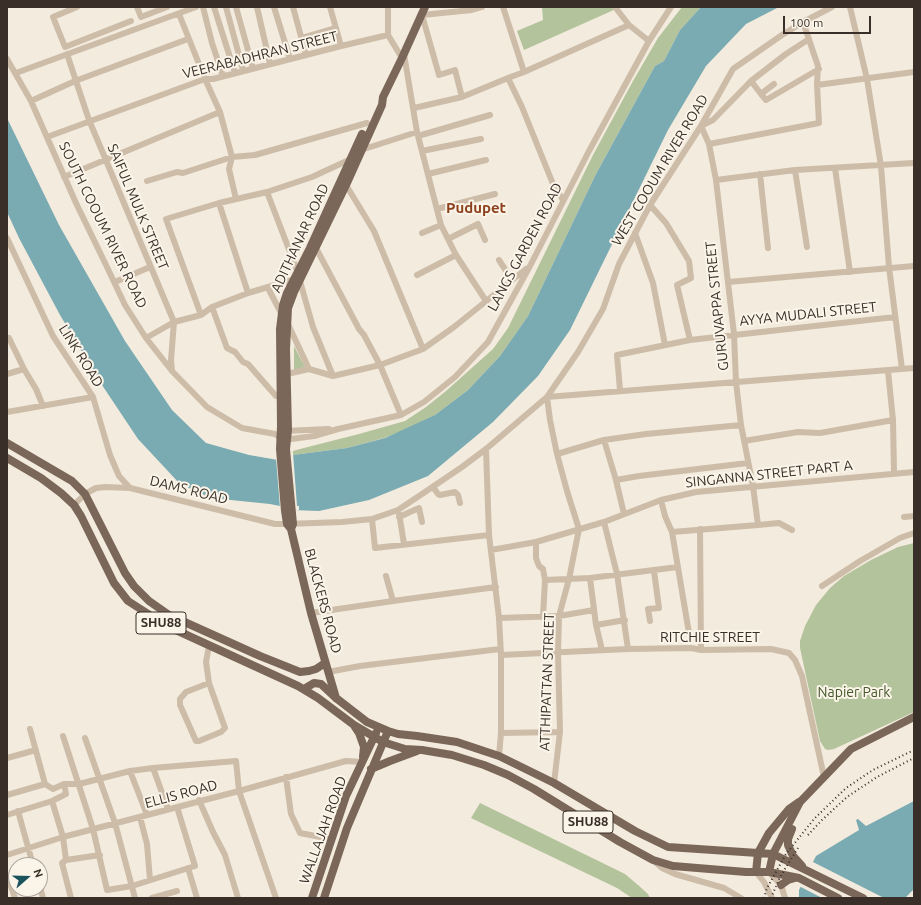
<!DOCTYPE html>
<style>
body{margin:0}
#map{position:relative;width:921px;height:905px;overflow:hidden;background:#f3ebdd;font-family:Ubuntu,sans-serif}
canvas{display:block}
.frame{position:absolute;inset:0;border:8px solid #392f28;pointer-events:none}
.north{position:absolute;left:8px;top:857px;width:40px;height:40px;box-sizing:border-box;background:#fbf4e9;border:1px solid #ada59c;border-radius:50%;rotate:70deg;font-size:11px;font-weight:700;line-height:16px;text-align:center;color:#392f28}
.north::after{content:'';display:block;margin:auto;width:14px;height:18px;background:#1b535d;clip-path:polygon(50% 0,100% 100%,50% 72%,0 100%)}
.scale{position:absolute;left:783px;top:16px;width:88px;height:18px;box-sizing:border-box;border:2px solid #392f28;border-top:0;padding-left:5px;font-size:12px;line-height:14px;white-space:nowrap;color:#392f28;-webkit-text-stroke:3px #fbf4e9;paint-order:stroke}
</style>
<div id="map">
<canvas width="921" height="905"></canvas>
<div class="frame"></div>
<div class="north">N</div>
<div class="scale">100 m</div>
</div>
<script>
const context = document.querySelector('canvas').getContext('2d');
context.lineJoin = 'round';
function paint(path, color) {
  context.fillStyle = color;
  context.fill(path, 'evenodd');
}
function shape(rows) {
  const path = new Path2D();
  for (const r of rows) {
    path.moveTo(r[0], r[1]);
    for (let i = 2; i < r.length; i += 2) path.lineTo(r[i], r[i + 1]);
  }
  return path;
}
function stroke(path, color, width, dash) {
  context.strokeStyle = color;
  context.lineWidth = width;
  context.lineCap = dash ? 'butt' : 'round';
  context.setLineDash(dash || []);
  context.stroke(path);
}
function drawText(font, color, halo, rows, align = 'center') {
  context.font = font + ' Ubuntu,sans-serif';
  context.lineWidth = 4;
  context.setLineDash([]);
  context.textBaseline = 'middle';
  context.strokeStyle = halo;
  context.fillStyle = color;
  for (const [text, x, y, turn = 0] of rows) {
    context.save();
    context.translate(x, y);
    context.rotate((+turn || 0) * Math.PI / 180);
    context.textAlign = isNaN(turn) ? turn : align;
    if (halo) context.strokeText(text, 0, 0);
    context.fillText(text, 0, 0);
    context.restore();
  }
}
const green = shape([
 [542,7,614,7,616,9,524,50,517,31,543,20],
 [682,7,701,7,680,30,664,61,655,66,596,174,528,316,500,356,468,390,435,415,407,429,384,438,347,448,293,455,293,451,300,449,359,434,405,421,426,407,446,391,493,349,508,328,593,155,633,81,658,38],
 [294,346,305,367,294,370],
 [914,543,914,712,834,749,828,750,825,749,820,741,800,648,800,641,805,626,816,605,830,588,844,576,871,560,898,547],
 [480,803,625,874,638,885,648,894,650,898,632,898,617,888,471,818]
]);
const water = shape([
 [701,7,779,7,746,24,706,66,668,130,570,330,538,376,493,422,428,476,369,500,319,511,291,510,280,506,270,504,211,498,180,484,138,439,100,382,60,315,19,238,7,212,7,118,59,225,125,341,172,410,206,443,249,455,278,460,293,455,347,448,385,438,435,415,468,390,500,356,528,316,596,174,655,66,664,61,680,30],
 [914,801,914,889,905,898,799,898,799,890,816,856,859,830,856,820,858,819,866,826]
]);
const pier = shape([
 [293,453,297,506,299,506,299,510,287,511,280,508,276,458],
 [811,861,884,898,822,898,799,886]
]);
const minor = shape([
 [77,7,53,17,65,47,131,21],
 [137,7,141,17,167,7],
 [203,7,212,43,223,76],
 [214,7,235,73],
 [226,7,243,70],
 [236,7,253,68],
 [257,7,270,64],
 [274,7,290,59],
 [293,7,306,55],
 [330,7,341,46],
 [388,7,388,35,402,58],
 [503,7,524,72],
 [615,7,629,25,649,41],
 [850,7,867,79,881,166,889,267,902,369],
 [179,14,205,79,220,112,232,157,229,169,236,199],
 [302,38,336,28],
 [67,54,89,120,174,322,171,360,172,371],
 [404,54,417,132,441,225,456,255,486,301],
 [7,59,31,101,76,203,106,265,125,305,146,338,172,371,207,407,242,428,275,434,281,438,291,439,314,436,338,429,401,415,424,402,455,377,488,342,530,266,589,151,649,41,671,7],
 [16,73,196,7],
 [508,78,522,107,553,184,563,200],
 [751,81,761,94,774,84],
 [817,85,914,72],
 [761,94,766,100,819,69],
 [462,97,455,70,439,75,422,15,472,10,482,7],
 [31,101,75,81,188,39],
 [414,108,462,97,508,78,524,72,629,25],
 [418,136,490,115],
 [47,137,205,79,213,79,341,46,388,35],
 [709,144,819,123,817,85,818,66,803,22],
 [361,150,417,132],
 [422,151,481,139],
 [835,168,850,272],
 [795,170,807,247],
 [428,174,486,160],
 [760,174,768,248],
 [64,177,220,112],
 [716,180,795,170,914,163],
 [147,181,177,172,183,173,232,157,255,155,367,123],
 [346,185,374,231,423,349],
 [267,192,298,273],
 [219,203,248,293],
 [650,205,666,223,689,261,691,278,677,285,690,340],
 [437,209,495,194],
 [422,233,441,225],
 [635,233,653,283,665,345],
 [7,238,53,336,93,397,110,455,119,476,130,488],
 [448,239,478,224,485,240],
 [316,248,359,329,364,335,380,365,401,415],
 [499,260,512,280],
 [417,275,456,255],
 [300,281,313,327,333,376],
 [115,282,150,267],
 [728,282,914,266],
 [268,288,282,315],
 [212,307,227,348,235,352,243,362,248,364,268,387,276,396,280,396],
 [201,315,166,219,219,203,267,192,312,177,351,159],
 [287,322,309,369,333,376,380,365,423,349,454,327,526,269],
 [9,338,24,369,36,389,43,406],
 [146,338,174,322,201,315,212,307,248,293,295,279],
 [888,371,893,420,894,473],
 [7,374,24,369],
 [287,374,309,369],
 [620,390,617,355,690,340,895,317],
 [7,412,93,397],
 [284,431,329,429],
 [604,440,616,480,624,514],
 [744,441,798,432,820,433,893,420],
 [486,449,489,535,499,618,501,655,501,733,499,756],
 [557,454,604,440,646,434,741,425],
 [616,480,639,476,748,463],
 [433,487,438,494,440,495,455,492,458,495,460,503],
 [661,500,665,516,672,532,689,633],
 [74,505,85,494,96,488,105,487,130,488,251,518,275,524,287,524,342,522,372,519,398,510,425,492,462,467,486,449,547,397,578,352,603,309,619,264,650,205,701,126,733,69,782,35,803,22,832,7],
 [399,513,404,544],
 [399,517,419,508,422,522],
 [904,517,914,516],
 [372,519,375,548,489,535],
 [604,522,617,574,628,649],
 [700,529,701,650],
 [792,530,779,523,758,525,753,486,741,425,736,382,734,334,716,180,709,144,701,126,713,120,751,81,786,54,809,39],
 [672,532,758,525],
 [536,542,536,558,539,566,543,569,545,580,543,617],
 [491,550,536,542,604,522,661,500,696,492,914,472],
 [386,576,393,601],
 [590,578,596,625,602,650],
 [545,580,590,578,678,567],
 [822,586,860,561,900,538,914,533],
 [311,613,393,601,496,587],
 [499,618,559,616,594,610],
 [650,621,648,609,659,608,654,571],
 [596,625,625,620],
 [501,655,628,649,691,648,701,650,771,649,789,653,795,660,802,676,824,777],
 [328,672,360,666,500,649],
 [209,683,186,692,180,699,180,705,196,741,199,741,221,732,225,728,209,683,206,662,209,646],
 [30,729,45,784,53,789,64,784,79,784,130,771,153,768,236,761,239,791,276,898],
 [501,733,560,732],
 [63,736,93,829,107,890,132,886,195,866,177,807],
 [85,738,115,823,135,898],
 [7,758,36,750],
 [153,768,168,809],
 [130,771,147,815],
 [286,777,291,814,300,833,331,839],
 [554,783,560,732,558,652,559,616,569,579,579,529,567,491,557,454,550,420,547,397,914,368],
 [7,795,45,784],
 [199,800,213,832,225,855,238,898],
 [52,801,63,837,66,860,62,863,71,898],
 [18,811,33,865],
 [7,815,52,801,66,794,64,784],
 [140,817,147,844,150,880],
 [7,855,63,837,239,791,346,761,363,762],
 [66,860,100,855],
 [655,862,662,868,675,874,724,888,741,898],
 [188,868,197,898],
 [756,872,764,882,772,898],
 [769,872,781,885,785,898],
 [7,875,15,898],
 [40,887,43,898],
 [152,898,177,891]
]);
const major = shape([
 [7,443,72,481,85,494,125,573,134,586,149,601,169,615,260,656,300,672,309,671,316,669,325,663],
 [7,458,41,478,61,493,74,505,81,516,114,583,128,601,167,626,298,686,318,698,354,725,383,742,405,749,422,750,452,755,484,765,508,775,534,789,620,842,653,860,673,866,746,872,769,872,799,878,838,898],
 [291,529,287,524,285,511,280,449,281,426,280,329,283,305,287,293,310,248,362,134],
 [304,689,314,683,321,684,336,698,367,722,388,731,398,734,417,736,457,742,499,756,554,783,635,831,668,847,773,854,863,898],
 [336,698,311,613,291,529,293,524,286,449,288,430,286,349,288,308,294,292,346,185,382,105,383,97,402,58,425,7],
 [355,727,359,733,364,747,363,757],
 [371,769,390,761,417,751],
 [792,829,788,839,788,845,793,856,802,866],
 [756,872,758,853,769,833,789,809,799,802],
 [769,872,773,854,800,802,851,749,914,717],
 [781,885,788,880,795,878],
 [312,898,346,796,376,733],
 [324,898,347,828,388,731]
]);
const rail = shape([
 [808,835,822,820,847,797,877,777,914,758],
 [764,898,767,888,786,854,814,819,846,788,873,770,914,750],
 [771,898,780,877,798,848]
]);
const shields = [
 [161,623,50],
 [588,822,50]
];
const shieldNames = [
 ["SHU88",161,623],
 ["SHU88",588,822]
];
const streetNames = [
 ["VEERABADHRAN STREET",260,55,-14],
 ["WEST COOUM RIVER ROAD",660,170,-59],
 ["SAIFUL MULK STREET",138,207,67],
 ["SOUTH COOUM RIVER ROAD",103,225,64],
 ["ADITHANAR ROAD",300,238,-65],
 ["LANGS GARDEN ROAD",525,247,-62],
 ["GURUVAPPA STREET",717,306,-96],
 ["AYYA MUDALI STREET",808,314,-6],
 ["LINK ROAD",81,356,58],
 ["SINGANNA STREET PART A",769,474,-6],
 ["DAMS ROAD",189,490,14],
 ["BLACKERS ROAD",323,601,75],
 ["RITCHIE STREET",710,637],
 ["ATTHIPATTAN STREET",547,682,-88],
 ["ELLIS ROAD",181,794,-15],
 ["WALLAJAH ROAD",323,830,-70]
];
const parkNames = [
 ["Napier Park",854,692]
];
const neighbourhoodNames = [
 ["Pudupet",476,208]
];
paint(green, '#b3c39c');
paint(water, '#7aabb2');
paint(pier, '#f3ebdd');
stroke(minor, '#ccbca8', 6);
stroke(major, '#7b6759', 8);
stroke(rail, '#392f28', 2, [1, 3]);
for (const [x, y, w] of shields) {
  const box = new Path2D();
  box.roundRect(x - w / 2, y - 11, w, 22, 3);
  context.fillStyle = '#fbf4e9';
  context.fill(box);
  stroke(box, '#392f28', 1);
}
drawText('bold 13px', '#392f28', null, shieldNames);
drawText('14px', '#392f28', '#fbf4e9', streetNames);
drawText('14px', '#44582b', '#fbf4e9', parkNames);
drawText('bold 15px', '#8c411d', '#fbf4e9', neighbourhoodNames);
</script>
